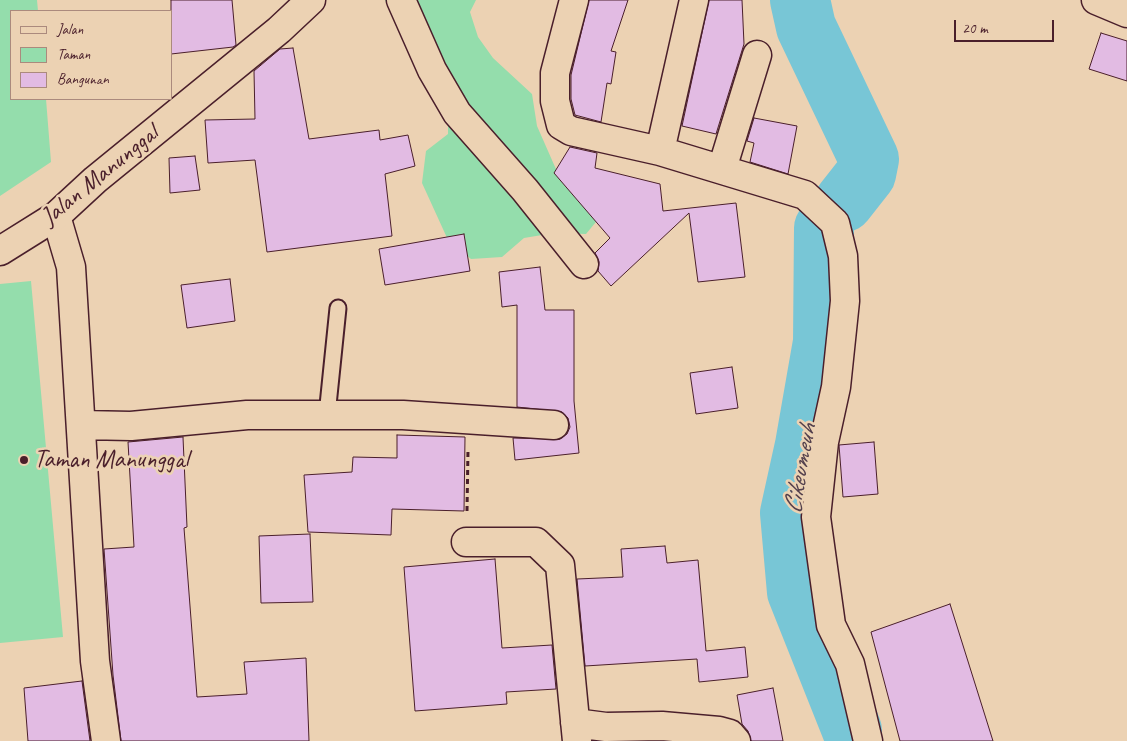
<!DOCTYPE html>
<style>
body{margin:0}
#map{position:relative;width:1127px;height:741px;overflow:hidden;background:#ecd2b3;font-family:Caveat,sans-serif}
canvas{display:block}
.legend{position:absolute;left:10px;top:10px;width:162px;height:90px;box-sizing:border-box;background:#ecd2b3;border:1px solid #ab8a7d;margin:0;padding:6px 9px;list-style:none;font-size:15px;color:#4a1f2b}
.legend li{display:flex;align-items:center;gap:10px;height:25px}
.legend b{width:25px;border:1px solid #ab8a7d}
.scale{position:absolute;left:954px;top:20px;width:100px;height:22px;box-sizing:border-box;border:2px solid #4a1f2b;border-top:0;padding-left:6px;font-size:15px;line-height:18px;white-space:nowrap;color:#4a1f2b;-webkit-text-stroke:4px #ecd2b3;paint-order:stroke}
</style>
<div id="map">
<canvas width="1127" height="741"></canvas>
<ul class="legend">
<li><b style="height:6px;background:#ecd2b3"></b>Jalan</li>
<li><b style="height:14px;background:#94ddac"></b>Taman</li>
<li><b style="height:14px;background:#e2bbe3"></b>Bangunan</li>
</ul>
<div class="scale">20 m</div>
</div>
<script>
const context = document.querySelector('canvas').getContext('2d');
context.lineJoin = 'round';
function paint(path, color) {
  context.fillStyle = color;
  context.fill(path, 'evenodd');
}
function shape(rows) {
  const path = new Path2D();
  for (const r of rows) {
    path.moveTo(r[0], r[1]);
    for (let i = 2; i < r.length; i += 2) path.lineTo(r[i], r[i + 1]);
  }
  return path;
}
function stroke(path, color, width, dash) {
  context.strokeStyle = color;
  context.lineWidth = width;
  context.lineCap = dash ? 'butt' : 'round';
  context.setLineDash(dash || []);
  context.stroke(path);
}
function drawText(font, color, halo, rows, align = 'center') {
  context.font = font + ' Caveat,sans-serif';
  context.lineWidth = 5;
  context.setLineDash([]);
  context.textBaseline = 'middle';
  context.strokeStyle = halo;
  context.fillStyle = color;
  for (const [text, x, y, turn = 0] of rows) {
    context.save();
    context.translate(x, y);
    context.rotate((+turn || 0) * Math.PI / 180);
    context.textAlign = isNaN(turn) ? turn : align;
    if (halo) context.strokeText(text, 0, 0);
    context.fillText(text, 0, 0);
    context.restore();
  }
}
const green = shape([
 [0,0,37,0,38,11,11,11,11,99,46,99,51,162,0,196],
 [385,0,476,0,470,12,478,37,493,58,532,94,537,126,559,176,605,211,586,234,554,233,524,238,502,257,471,259,448,240,422,183,426,151,448,134,448,101,423,84],
 [31,281,63,637,0,643,0,284]
]);
const river = shape([
 [800,0,806,27,869,159,866,174,844,202],
 [824,228,823,342,805,445,790,513,797,592,852,730]
]);
const building = shape([
 [171,0,232,0,236,45,233,47,171,54,171,0],
 [589,0,628,0,611,51,616,52,611,84,607,83,601,122,575,115,571,99,571,75,589,0],
 [709,0,742,0,744,44,716,134,682,126,709,0],
 [1101,33,1127,41,1127,81,1089,69,1101,33],
 [293,48,309,139,379,130,380,140,408,135,415,166,385,174,392,236,267,252,255,160,208,163,205,120,255,119,254,71,280,49,293,48],
 [754,118,797,126,788,174,750,162,754,143,747,141,754,118],
 [570,147,597,153,595,168,660,184,663,211,736,203,745,277,698,282,689,213,611,286,598,271,599,262,595,253,610,238,554,173,570,147],
 [195,156,200,190,170,193,169,158,195,156],
 [464,234,470,271,385,285,379,249,464,234],
 [540,267,545,310,574,310,574,401,579,453,515,460,513,438,560,439,567,434,570,427,568,418,562,412,517,407,517,305,502,307,499,272,540,267],
 [230,279,235,321,187,328,181,285,230,279],
 [732,367,738,408,696,414,690,373,732,367],
 [397,435,465,437,464,511,392,509,391,535,308,532,304,475,352,472,353,457,397,458,397,435],
 [183,437,187,527,184,528,197,697,247,694,244,662,306,658,309,741,121,741,113,675,104,549,134,547,128,442,183,437],
 [874,442,878,494,843,497,839,445,874,442],
 [310,534,313,602,261,603,259,536,310,534],
 [665,546,667,563,698,560,706,651,745,647,748,677,699,682,697,659,585,666,577,579,623,577,621,549,665,546],
 [495,559,502,648,552,645,556,689,506,692,507,704,415,711,404,567,495,559],
 [950,604,993,741,900,741,871,632,950,604],
 [82,681,90,741,28,741,24,688,82,681],
 [773,688,783,741,751,741,748,731,742,724,737,695,773,688]
]);
const path = shape([
 [467,511,468,450]
]);
const lane = shape([
 [327,415,338,308]
]);
const street = shape([
 [401,0,432,70,457,113,525,190,584,264],
 [574,0,555,73,555,101,561,125,571,131,660,151,805,195,835,223,843,256,845,301,836,387,824,442,816,517,831,625,850,664,868,741],
 [1096,0,1127,13],
 [660,151,694,0],
 [722,169,757,55],
 [56,216,71,267,95,661,106,741],
 [82,425,131,426,247,415,403,415,554,425],
 [466,542,536,542,560,565,577,741],
 [575,723,606,727,662,726,719,731,730,734,736,741]
]);
const secondary = shape([
 [0,251,56,216,95,180,279,30,311,0]
]);
const markers = [
 [24,460,5,"#4a1f2b"]
];
const streetNames = [
 ["Jalan Manunggal",100,176,-39]
];
const poiNames = [
 ["Taman Manunggal",34,460]
];
const waterNames = [
 ["Cikeumeuh",801,469,-80]
];
paint(green, '#94ddac');
stroke(river, '#78c6d6', 60);
paint(building, '#e2bbe3');
stroke(building, '#4a1f2b', 1);
stroke(lane, '#4a1f2b', 19);
stroke(street, '#4a1f2b', 31);
stroke(secondary, '#4a1f2b', 31);
stroke(path, '#4a1f2b', 3, [5, 4]);
stroke(lane, '#ecd2b3', 15);
stroke(street, '#ecd2b3', 28);
stroke(secondary, '#ecd2b3', 28);
for (const [x, y, r, color] of markers) {
  const dot = new Path2D();
  dot.arc(x, y, r, 0, 2 * Math.PI);
  context.fillStyle = color;
  context.fill(dot);
  stroke(dot, '#ecd2b3', 2);
}
drawText('25px', '#4a1f2b', '#ecd2b3', streetNames);
drawText('25px', '#4a1f2b', '#ecd2b3', poiNames, 'left');
drawText('italic 26px', '#53404d', '#ecd2b3', waterNames);
</script>
